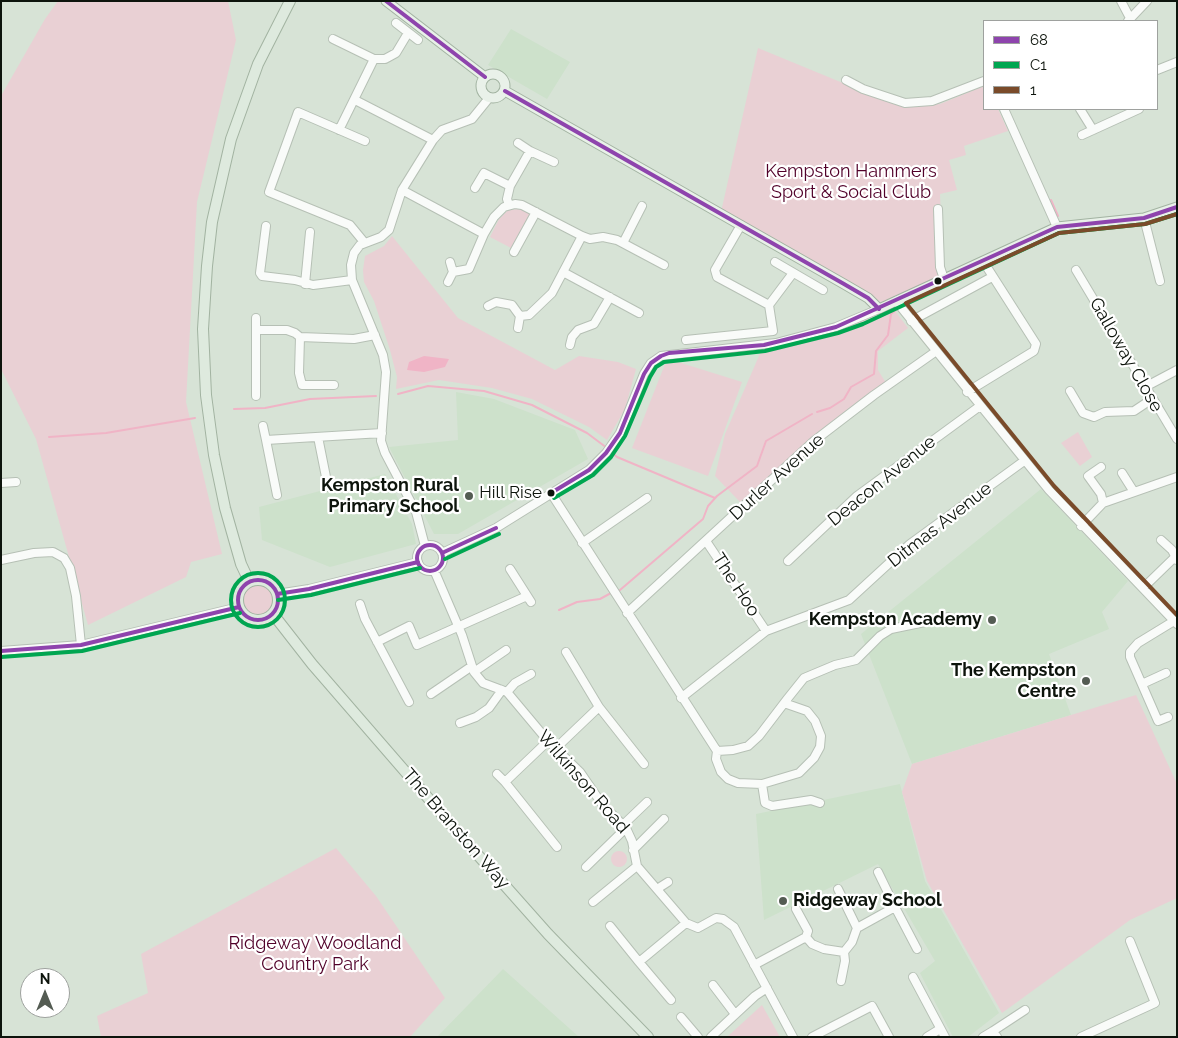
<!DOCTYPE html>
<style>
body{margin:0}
#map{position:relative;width:1178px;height:1038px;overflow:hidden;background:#d7e3d6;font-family:Raleway,sans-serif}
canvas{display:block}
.frame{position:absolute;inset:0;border:2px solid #0d140c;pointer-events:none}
.legend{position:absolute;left:983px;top:20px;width:175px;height:90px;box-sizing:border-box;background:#fff;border:1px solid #9ea19e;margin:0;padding:6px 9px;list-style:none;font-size:15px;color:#0d140c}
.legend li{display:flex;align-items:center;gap:10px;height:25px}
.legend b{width:25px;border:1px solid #9ea19e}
.north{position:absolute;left:20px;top:968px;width:50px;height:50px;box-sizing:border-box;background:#fff;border:1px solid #9ea19e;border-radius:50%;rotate:0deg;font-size:14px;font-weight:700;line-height:20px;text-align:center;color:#0d140c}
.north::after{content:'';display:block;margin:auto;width:18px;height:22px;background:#545c53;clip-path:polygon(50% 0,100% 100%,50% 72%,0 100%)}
</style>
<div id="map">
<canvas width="1178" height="1038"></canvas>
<div class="frame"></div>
<ul class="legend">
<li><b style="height:6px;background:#8e44ad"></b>68</li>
<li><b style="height:6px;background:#00a651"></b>C1</li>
<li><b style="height:6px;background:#7a4b2a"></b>1</li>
</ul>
<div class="north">N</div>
</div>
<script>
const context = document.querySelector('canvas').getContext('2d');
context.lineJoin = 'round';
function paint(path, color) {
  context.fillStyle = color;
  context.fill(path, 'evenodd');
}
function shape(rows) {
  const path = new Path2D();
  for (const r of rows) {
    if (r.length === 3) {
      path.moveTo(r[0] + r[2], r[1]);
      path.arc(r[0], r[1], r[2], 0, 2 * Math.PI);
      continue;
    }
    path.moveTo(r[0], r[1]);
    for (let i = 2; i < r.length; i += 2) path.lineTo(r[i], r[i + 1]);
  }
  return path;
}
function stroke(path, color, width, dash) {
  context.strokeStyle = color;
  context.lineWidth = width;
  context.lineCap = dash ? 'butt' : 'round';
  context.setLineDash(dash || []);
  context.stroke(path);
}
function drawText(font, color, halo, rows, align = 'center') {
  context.font = font + ' Raleway,sans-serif';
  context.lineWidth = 4.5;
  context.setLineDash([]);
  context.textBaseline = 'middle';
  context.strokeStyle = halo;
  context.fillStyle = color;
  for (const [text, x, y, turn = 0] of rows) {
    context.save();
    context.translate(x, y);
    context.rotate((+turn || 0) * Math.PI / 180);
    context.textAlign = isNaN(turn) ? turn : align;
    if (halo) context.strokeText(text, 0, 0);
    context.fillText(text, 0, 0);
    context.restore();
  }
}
const built = shape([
 [511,29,570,62,547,99,488,65],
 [456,392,494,399,575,430,588,459,458,534,434,534,389,447,458,440],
 [385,474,412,524,416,544,330,567,262,540,259,507],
 [1041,489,1128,581,1102,612,1109,629,1049,654,1071,715,912,764,861,634],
 [900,784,925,881,999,1013,968,1037,953,1037,920,973,935,961,878,864,764,920,756,814],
 [503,969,579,1037,437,1037]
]);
const green = shape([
 [58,1,228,1,236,40,197,202,186,402,222,554,191,562,186,577,88,625,36,439,1,369,1,96,45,19],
 [758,48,872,95,906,106,940,104,984,86,984,109,998,109,1008,131,964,146,966,155,949,160,957,190,940,194,943,266,946,275,898,297,881,302,721,212],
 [520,209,531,214,513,249,490,237,499,219,508,210],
 [392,236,458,318,555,370,579,356,618,362,636,369,625,409,607,440,589,427,532,399,492,388,439,380,396,389,397,377,390,350,374,301,364,282,363,270,365,256,384,246],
 [886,311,895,311,908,328,878,351,878,370,886,383,740,502,715,476,725,434,762,349,836,332],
 [678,362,742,382,708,476,632,448,665,364],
 [1078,432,1092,457,1080,466,1061,443],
 [259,600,16],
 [1136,695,1177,784,1177,898,1130,920,1002,1013,927,881,902,792,912,764],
 [336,848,376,896,445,998,410,1037,101,1037,97,1016,148,993,141,954],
 [619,859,8],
 [762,1005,780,1037,727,1037]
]);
const water = shape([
 [424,356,449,359,445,367,424,372,407,370,409,362]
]);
const stream = shape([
 [1051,200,1058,216],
 [988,265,1053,234],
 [903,306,984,267],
 [398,394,428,386,484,391,532,405,587,433,607,448],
 [234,409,265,408,310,399,376,396],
 [817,412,830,408,844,399,851,387,874,374,876,351,888,335,891,314,898,308],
 [49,437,106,433,195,418],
 [610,451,617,457,715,498],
 [620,590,703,519,708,506,717,496,757,466,766,441,812,414],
 [559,610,577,602,600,599,611,593]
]);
const minor = shape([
 [1121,1,1130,18],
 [1128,21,1147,1],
 [396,23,418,40],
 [333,39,374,59,385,59,396,53,408,33],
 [1157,70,1177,62],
 [846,80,863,89,905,103,932,101,984,81],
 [355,100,433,140],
 [1004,109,1057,227],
 [1080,109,1093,130,1082,135],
 [339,130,374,59],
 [1093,130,1139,109],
 [530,151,554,162],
 [475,188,484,173,510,186],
 [402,190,484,234],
 [509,205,507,199,510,186,530,151,518,143],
 [938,209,940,267,944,279],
 [1144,218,1160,281],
 [741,225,715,270,717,277,769,305,793,273],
 [266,226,260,273,262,276,295,280,313,285,352,280],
 [364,242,350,225,269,192,298,112,365,141],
 [623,243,642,206],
 [514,252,536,212],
 [775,262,823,290],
 [1076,270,1177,439],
 [453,272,469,269,484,234,494,217,504,207,515,204,522,205,582,236,590,239,603,237,617,240,664,265],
 [563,272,639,313],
 [448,282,453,272,450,262],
 [305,284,310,232],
 [896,301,1049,490,1177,624],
 [488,306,496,302,512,305,520,316,518,328],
 [520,316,529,315,552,293,582,236],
 [256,318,256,396],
 [911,321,992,277],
 [256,330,287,330,295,333,300,337,354,339,375,335],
 [300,337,299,373,302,385,334,385],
 [686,340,773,331,769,305],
 [570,345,572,337,578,330,594,324,610,297],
 [1145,387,1177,370],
 [1070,391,1083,413,1094,417,1105,412,1134,411,1152,399],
 [967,392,1034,351,1036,344,983,261],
 [263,426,266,440],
 [318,437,328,487],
 [1101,467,1088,476,1101,494,1103,503],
 [1122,473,1134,492],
 [1,483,16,482],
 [551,493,717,751],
 [277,495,266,440,382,433],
 [1081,526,1103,503,1177,477],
 [1161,540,1172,550,1177,560],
 [706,541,766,631],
 [582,543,647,498],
 [430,558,13],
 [425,546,416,512,385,453,381,441,386,372,383,355,352,280,351,265,354,253,360,245,381,237,389,230,402,190,433,140,442,130,472,119,489,98],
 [442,553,496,528,589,470,606,453,620,433,644,374,651,363,661,356,776,343,836,327,879,309],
 [1,560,34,553,53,552,64,558,70,568,76,596,81,645],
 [788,561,857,496,980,406],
 [510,569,531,602],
 [434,570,462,635,474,672,483,683,507,692,548,741,580,772,602,804,626,828,632,841,637,866,686,923,698,928,716,918,723,919,734,927,793,1037],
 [1143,588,1175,557],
 [277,594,309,589,418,562],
 [360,604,365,619,409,702],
 [627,613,814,441,874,395,935,352],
 [377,642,409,626,417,645,527,596],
 [1,651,81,645,239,607],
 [566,652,599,707],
 [474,672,506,650],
 [1142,684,1166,673],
 [507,692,515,683,531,674],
 [431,694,472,666],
 [681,698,766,631,849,600,910,544,1024,461],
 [784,703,807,711,815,721,821,736,820,747,814,758,799,773,762,784,738,783,728,779,721,772,716,759,717,751,733,750,748,746,759,736,788,698,804,678,835,665,856,660,880,636,891,629,949,617],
 [1168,717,1158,721,1130,657,1130,652,1138,643,1174,621],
 [460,723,476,717,489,708,502,690],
 [548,741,505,782,557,847],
 [556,748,599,707,644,764],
 [497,774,505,782],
 [762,784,765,803,772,806,811,800,820,803],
 [624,824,647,802],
 [633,850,664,819],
 [586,867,626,828],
 [878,872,895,907],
 [657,889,668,882],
 [838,889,857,928],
 [593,902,637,866],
 [796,909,808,931,806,937],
 [610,926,639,962,686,923],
 [639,962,671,1000],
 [754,965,806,937,812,944,824,949,844,952,852,942,857,928,895,907,917,949],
 [913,977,945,1037],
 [841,981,845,961,844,952],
 [713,985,735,1014],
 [681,1017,698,1037],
 [711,1037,755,996,767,988],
 [812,1037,872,1006,889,1037],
 [927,1037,940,1029],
 [983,1037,993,1031],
 [997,1037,993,1031,1025,1010],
 [1081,1037,1155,1003,1130,941]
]);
const major = shape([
 [386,1,485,77],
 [493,86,12],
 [505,91,844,284,868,298,879,309,1057,227,1144,218,1177,207]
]);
const highway = shape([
 [258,600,20],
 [249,581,241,564,225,508,214,455,206,395,203,329,207,266,212,222,231,139,258,64,290,1],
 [273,614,312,664,461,836,548,934,648,1037]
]);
const bus1 = shape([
 [386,1,485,77],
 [505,91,844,284,868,298,879,309],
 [551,493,589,470,606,453,620,433,644,374,651,363,661,356,669,353,764,345,836,327,1057,227,1144,218,1177,207],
 [430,558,13],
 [442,553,496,528],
 [258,600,20],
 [277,594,309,589,418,562],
 [1,651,81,645,239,607]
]);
const bus2 = shape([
 [554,498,593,475,611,457,625,436,650,377,656,367,664,362,765,351,838,333,863,324,1059,233,1145,224,1177,214],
 [445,559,499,534],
 [258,600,27],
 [278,600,311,595,420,568],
 [1,657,82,651,240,613]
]);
const bus3 = shape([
 [1177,214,1145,224,1059,233,906,303,1054,486,1177,615]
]);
const markers = [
 [938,281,4.5,"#0d140c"],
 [551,493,4.5,"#0d140c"],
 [469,496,5,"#545c53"],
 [992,620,5,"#545c53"],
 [1086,681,5,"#545c53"],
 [783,901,5,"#545c53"]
];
const busNames = [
 ["Hill Rise",542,493]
];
const parkNames = [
 ["Kempston Hammers",851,172],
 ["Sport & Social Club",851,193],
 ["Ridgeway Woodland",315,944],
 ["Country Park",315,965]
];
const streetNames = [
 ["Galloway Close",1126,355,60],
 ["Durler Avenue",777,477,-42],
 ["Deacon Avenue",882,481,-39],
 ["Ditmas Avenue",940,525,-38],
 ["The Hoo",736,585,57],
 ["Wilkinson Road",583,782,49],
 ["The Branston Way",456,829,49]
];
const poiNames = [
 ["Kempston Rural",459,486],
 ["Primary School",459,507],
 ["Kempston Academy",982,620],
 ["The Kempston",1076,671],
 ["Centre",1076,692],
 ["Ridgeway School",793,901,"left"]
];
paint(built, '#cde1cb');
paint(green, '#e9d0d4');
paint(water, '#f0b4c6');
stroke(stream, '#f0b4c6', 2);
stroke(minor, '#b6c0b5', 10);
stroke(major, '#a2b3a1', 11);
stroke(highway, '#a2b3a1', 12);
stroke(minor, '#f9fbf9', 8);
stroke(major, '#e9f1e9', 9);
stroke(highway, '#deeade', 10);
stroke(bus1, '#8e44ad', 4);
stroke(bus2, '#00a651', 4);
stroke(bus3, '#7a4b2a', 4);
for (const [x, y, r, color] of markers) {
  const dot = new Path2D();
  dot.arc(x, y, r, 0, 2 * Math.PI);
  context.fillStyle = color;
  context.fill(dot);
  stroke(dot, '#fff', 2);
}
drawText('17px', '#0d140c', '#fff', busNames, 'right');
drawText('18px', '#510029', '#fff', parkNames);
drawText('18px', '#0d140c', '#fff', streetNames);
drawText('bold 18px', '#0d140c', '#fff', poiNames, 'right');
</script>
